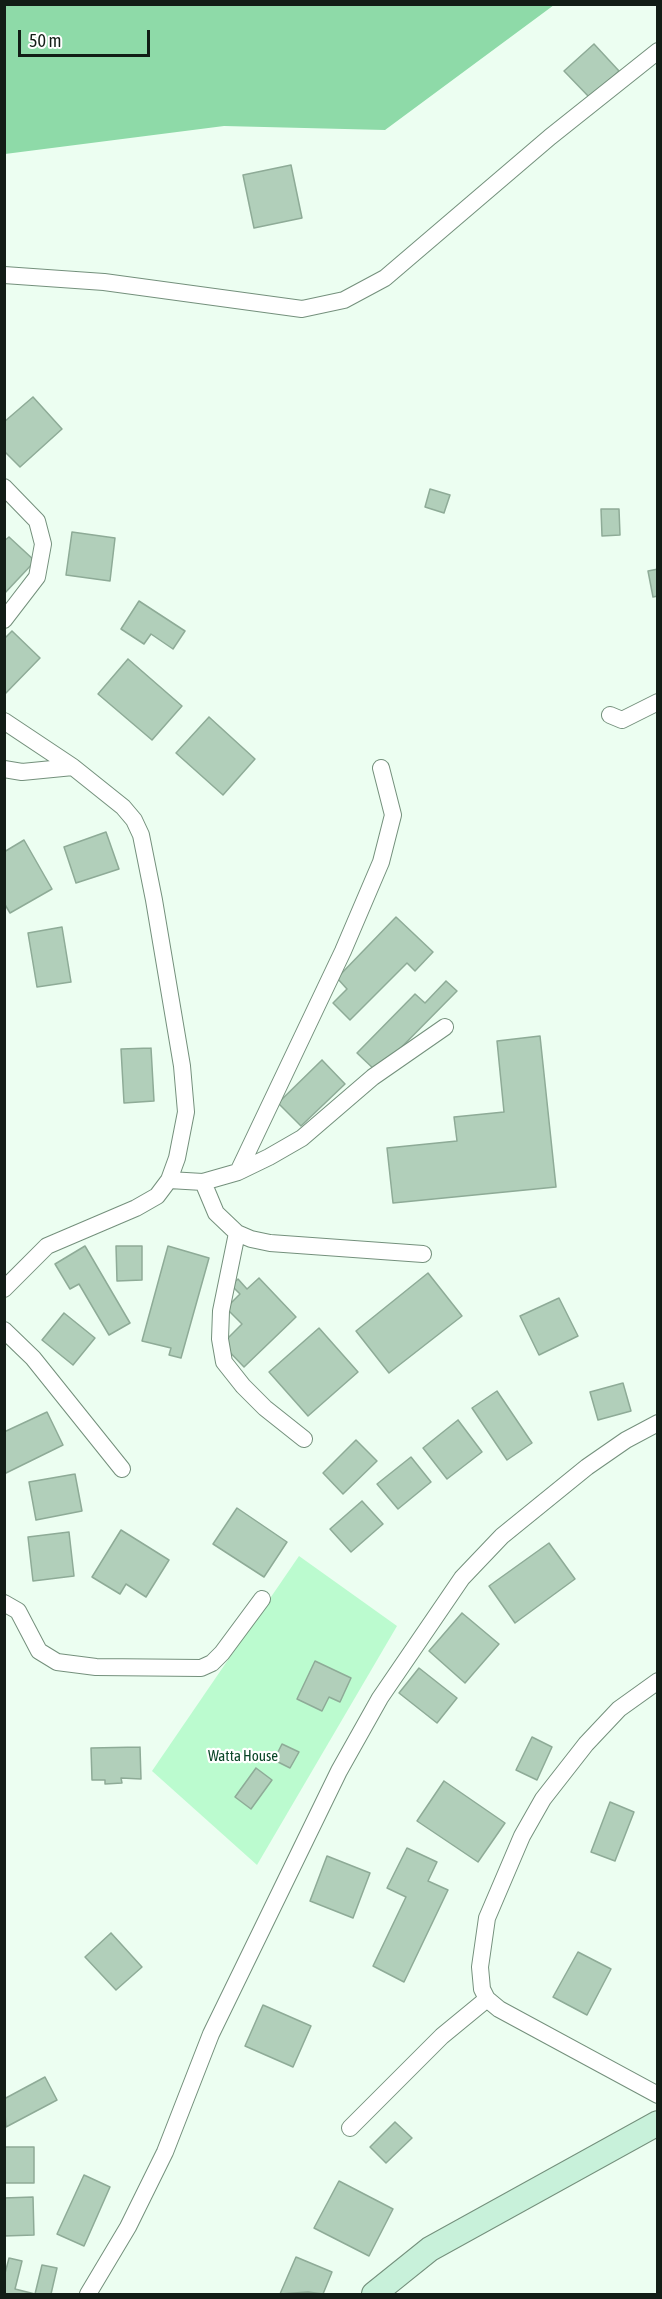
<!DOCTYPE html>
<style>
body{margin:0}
#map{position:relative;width:662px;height:2299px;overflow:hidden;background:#ecfef1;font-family:"Asap Condensed",sans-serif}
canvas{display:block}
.frame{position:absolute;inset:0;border:6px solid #121d16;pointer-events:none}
.scale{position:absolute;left:18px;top:30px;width:132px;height:27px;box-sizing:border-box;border:3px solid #121d16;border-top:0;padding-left:8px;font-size:18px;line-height:21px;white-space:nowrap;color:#121d16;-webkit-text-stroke:4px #fff;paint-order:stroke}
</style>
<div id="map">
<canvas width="662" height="2299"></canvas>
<div class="frame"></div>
<div class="scale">50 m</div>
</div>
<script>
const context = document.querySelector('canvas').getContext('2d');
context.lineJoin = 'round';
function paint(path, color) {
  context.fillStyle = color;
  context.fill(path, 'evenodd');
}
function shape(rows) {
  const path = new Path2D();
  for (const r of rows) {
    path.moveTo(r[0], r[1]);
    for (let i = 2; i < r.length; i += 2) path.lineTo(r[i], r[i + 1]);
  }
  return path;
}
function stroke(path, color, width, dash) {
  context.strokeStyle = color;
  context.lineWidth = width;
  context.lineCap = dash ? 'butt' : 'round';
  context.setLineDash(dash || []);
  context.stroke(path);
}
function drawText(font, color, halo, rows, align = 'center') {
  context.font = font + ' "Asap Condensed",sans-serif';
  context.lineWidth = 4.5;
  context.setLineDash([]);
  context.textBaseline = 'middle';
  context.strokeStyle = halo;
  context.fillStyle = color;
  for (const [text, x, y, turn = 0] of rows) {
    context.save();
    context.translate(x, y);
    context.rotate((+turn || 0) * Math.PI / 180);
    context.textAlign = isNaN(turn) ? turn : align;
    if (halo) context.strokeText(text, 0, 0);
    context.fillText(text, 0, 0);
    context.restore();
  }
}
const green = shape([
 [299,1556,397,1626,257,1865,152,1771]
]);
const forest = shape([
 [4,5,5,4,554,5,385,130,224,126,5,154]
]);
const building = shape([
 [594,44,619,71,590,98,564,71,594,44],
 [291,165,302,218,254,228,243,175,291,165],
 [33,397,62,429,20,467,4,451,4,422,33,397],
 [430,489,450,495,444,513,425,507,430,489],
 [601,509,619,509,620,535,602,536,601,509],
 [72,532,115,538,110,581,66,575,72,532],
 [9,537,35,561,4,594,4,541,9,537],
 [658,569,658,596,653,597,648,571,658,569],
 [139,601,185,631,173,649,151,634,144,644,121,629,139,601],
 [12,631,40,658,4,695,4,639,12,631],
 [128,659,182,706,152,740,98,694,128,659],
 [209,717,255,759,223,795,176,753,209,717],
 [106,832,119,869,76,883,64,847,106,832],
 [24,840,52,889,10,913,4,903,4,852,24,840],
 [396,917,433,952,415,971,407,963,350,1020,333,1003,347,989,337,978,396,917],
 [62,927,71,982,37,987,28,933,62,927],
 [446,981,457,991,377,1072,357,1053,415,994,425,1003,446,981],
 [540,1036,556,1187,393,1203,387,1148,457,1141,454,1117,504,1112,497,1041,540,1036],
 [151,1048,154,1101,124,1103,121,1049,151,1048],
 [322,1060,345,1084,301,1126,278,1103,322,1060],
 [85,1246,130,1323,109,1335,79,1284,70,1289,55,1264,85,1246],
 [116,1246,142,1246,142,1280,117,1281,116,1246],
 [168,1246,209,1258,181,1358,169,1355,171,1348,142,1341,168,1246],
 [428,1273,462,1316,389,1373,356,1331,428,1273],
 [259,1278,296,1317,244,1367,222,1344,242,1324,226,1308,240,1294,231,1285,238,1279,247,1289,259,1278],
 [559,1298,578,1336,539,1355,520,1316,559,1298],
 [64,1313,95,1338,73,1365,42,1340,64,1313],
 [319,1328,358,1372,308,1416,269,1372,319,1328],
 [623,1383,631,1411,598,1420,590,1392,623,1383],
 [497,1391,532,1443,507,1460,472,1408,497,1391],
 [47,1412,63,1445,4,1474,4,1432,47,1412],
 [458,1420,482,1452,447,1479,423,1448,458,1420],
 [356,1440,377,1461,343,1494,323,1473,356,1440],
 [411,1457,431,1482,398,1509,377,1484,411,1457],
 [75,1474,82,1511,36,1520,29,1482,75,1474],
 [362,1501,383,1524,351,1552,330,1529,362,1501],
 [237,1508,287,1542,264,1577,213,1544,237,1508],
 [121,1530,169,1560,146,1597,126,1584,120,1594,92,1577,121,1530],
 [69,1532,74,1576,33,1581,28,1537,69,1532],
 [549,1543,575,1579,515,1623,489,1586,549,1543],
 [462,1613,499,1644,465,1683,429,1651,462,1613],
 [315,1661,351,1678,340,1702,329,1697,322,1711,297,1699,315,1661],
 [419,1668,457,1698,437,1723,399,1693,419,1668],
 [532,1737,552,1747,537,1780,516,1770,532,1737],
 [282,1744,299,1752,290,1768,274,1760,282,1744],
 [140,1747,141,1779,121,1778,122,1783,105,1784,105,1780,92,1780,91,1748,140,1747],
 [256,1768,272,1780,251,1809,235,1797,256,1768],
 [444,1781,505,1823,478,1862,417,1821,444,1781],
 [610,1802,634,1812,615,1861,591,1852,610,1802],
 [407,1848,437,1862,428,1881,448,1890,404,1982,373,1966,406,1897,387,1888,407,1848],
 [327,1856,370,1873,353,1918,310,1901,327,1856],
 [111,1933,142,1967,116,1990,85,1957,111,1933],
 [578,1952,611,1969,587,2015,553,1997,578,1952],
 [263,2005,311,2026,293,2067,245,2046,263,2005],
 [45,2077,57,2100,6,2127,4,2099,45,2077],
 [395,2122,412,2138,386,2163,370,2147,395,2122],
 [4,2147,34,2147,34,2183,4,2183,4,2147],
 [84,2175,110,2187,84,2246,57,2234,84,2175],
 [339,2181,393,2209,369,2256,314,2228,339,2181],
 [33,2197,34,2235,4,2236,4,2198,33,2197],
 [296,2257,332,2272,323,2294,308,2292,280,2294,296,2257],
 [9,2258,22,2261,15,2289,35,2294,42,2265,57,2268,51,2294,4,2294,4,2277,9,2258]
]);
const minor = shape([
 [4,275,104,282,302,309,344,300,385,278,550,137,658,51],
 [4,487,37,521,43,544,37,577,4,620],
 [610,715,622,720,658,702],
 [4,721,73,767],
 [4,769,22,772,73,767,123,807,134,820,141,835,154,900,182,1066,186,1112,177,1158,169,1180,157,1196,136,1208,47,1246,4,1289],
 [238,1172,343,951,381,862,393,815,381,768],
 [169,1180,203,1182,238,1172,269,1157,302,1138,373,1077,445,1027],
 [203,1182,216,1213,237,1233,251,1239,270,1243,423,1254],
 [237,1233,221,1311,220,1339,224,1362,243,1386,265,1408,304,1439],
 [4,1330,33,1358,122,1469],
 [4,1603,18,1611,39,1651,57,1662,96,1667,201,1668,212,1663,222,1653,262,1599],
 [658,1681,619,1709,586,1744,543,1799,522,1836,487,1918,480,1967,482,1989,487,1999,499,2009,658,2095],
 [350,2128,442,2036,487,1999],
 [88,2294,128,2227,165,2152,211,2034,339,1771,380,1698,462,1578,502,1536,587,1467,626,1440,658,1423]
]);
const secondary = shape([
 [374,2294,430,2249,658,2123]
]);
const parkNames = [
 ["Watta House",243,1756]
];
paint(green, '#bbfbcf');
paint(forest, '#8edaa8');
paint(building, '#b1cfba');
stroke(building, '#8eab97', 1.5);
stroke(minor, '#74907c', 18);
stroke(secondary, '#74907c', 26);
stroke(minor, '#fff', 16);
stroke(secondary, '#c8f1da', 24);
drawText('15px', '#0a4627', '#fff', parkNames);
</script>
